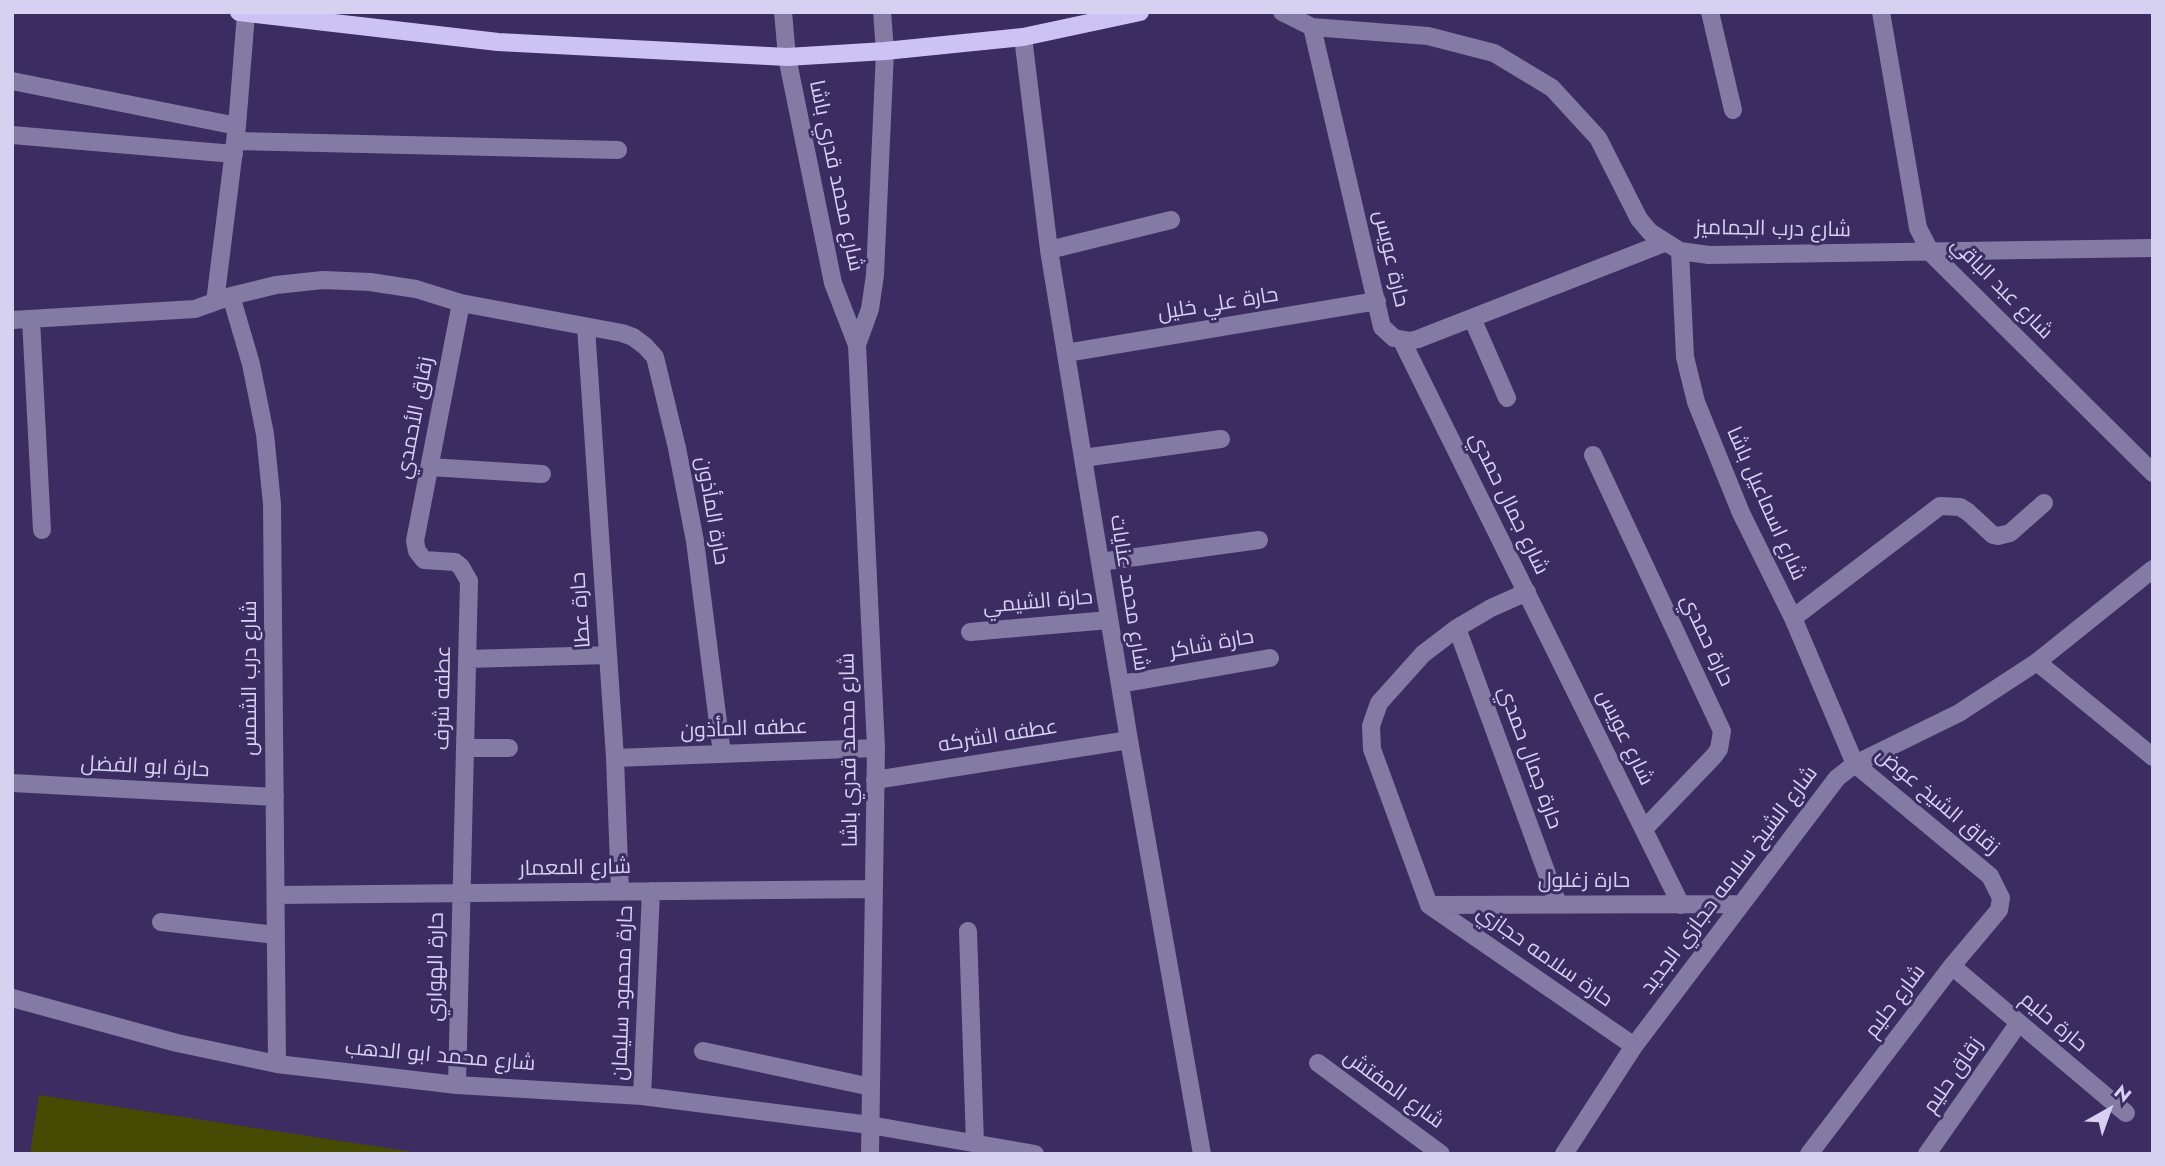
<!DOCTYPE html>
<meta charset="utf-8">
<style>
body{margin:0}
#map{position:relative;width:2165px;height:1166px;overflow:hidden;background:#3b2c62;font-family:Jost,sans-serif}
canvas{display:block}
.frame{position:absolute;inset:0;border:14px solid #d6d0f1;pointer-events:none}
.north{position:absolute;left:2074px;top:1075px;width:70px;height:70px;-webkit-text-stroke:5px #3b2c62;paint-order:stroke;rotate:40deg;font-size:19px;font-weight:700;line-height:28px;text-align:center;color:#d6d0f1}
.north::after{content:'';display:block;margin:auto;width:24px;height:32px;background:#d6d0f1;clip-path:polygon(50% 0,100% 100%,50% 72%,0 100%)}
</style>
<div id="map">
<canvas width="2165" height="1166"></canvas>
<div class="frame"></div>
<div class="north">N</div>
</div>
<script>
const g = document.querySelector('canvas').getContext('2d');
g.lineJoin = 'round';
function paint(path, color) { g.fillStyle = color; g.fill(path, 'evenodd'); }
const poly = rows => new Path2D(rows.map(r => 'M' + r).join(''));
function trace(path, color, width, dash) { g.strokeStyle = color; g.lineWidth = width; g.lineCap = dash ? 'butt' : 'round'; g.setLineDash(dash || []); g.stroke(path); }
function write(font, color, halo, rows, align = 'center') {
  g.font = font + ' Jost,Cairo,sans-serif'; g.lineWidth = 6; g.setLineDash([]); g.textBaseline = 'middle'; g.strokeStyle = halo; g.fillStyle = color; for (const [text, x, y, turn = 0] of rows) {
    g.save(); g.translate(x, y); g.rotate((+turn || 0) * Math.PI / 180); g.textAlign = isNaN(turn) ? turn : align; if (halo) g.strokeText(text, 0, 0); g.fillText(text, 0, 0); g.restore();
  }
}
paint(poly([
 [39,1095,426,1154,30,1154]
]), '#464b03');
trace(poly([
 [783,12,787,57,833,283,857,345,876,748,870,1154],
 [1282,12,1312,27,1428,36,1494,53,1552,88,1598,138,1639,219,1650,232,1680,251,1709,255,2153,248],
 [1710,12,1733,110],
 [1881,12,1918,228,1931,253,2153,473],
 [1312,27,1382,327,1394,338,1410,341,1418,339,1664,243],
 [1023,37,1049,250,1129,740,1202,1154],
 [12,81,237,126],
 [12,135,234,154],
 [236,141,618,150],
 [1049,250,1171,220],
 [1680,251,1685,357,1696,402,1741,513,1793,618,1855,764,1990,876,2001,898,1999,910,1952,966,1809,1154],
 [231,296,251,364,265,434,272,504,277,1064],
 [215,302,237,126,246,14],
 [1472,318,1507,398],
 [31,319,42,530],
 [12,320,195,309,231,296,276,285,323,280,370,282,416,289,461,303,622,333,633,337,645,346,655,357,677,448,695,541,722,754],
 [586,327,615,758,620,892],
 [1402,341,1681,905],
 [857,345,870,309,875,275,885,51,882,12],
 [1066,353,1377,301],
 [1593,455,1722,731,1719,749,1714,756,1644,829],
 [1083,458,1221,439],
 [430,467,542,474],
 [1100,562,1259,540],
 [1793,618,1940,506,1960,507,1968,512,1993,535,1998,536,2010,533,2044,503],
 [1457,628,1558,904],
 [970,632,1109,620],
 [467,659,608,655],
 [2037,662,2153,757],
 [1120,684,1270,658],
 [465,748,509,748],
 [615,758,876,748],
 [875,780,1129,740],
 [12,783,275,797],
 [276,895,874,889],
 [1429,905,1372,749,1371,726,1379,703,1423,654,1457,628,1491,608,1527,592],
 [1429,905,1740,904],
 [1429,905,1634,1046],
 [161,922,276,935],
 [968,931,975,1144],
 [1952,966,2126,1113],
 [12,998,177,1043,277,1064,457,1085,642,1096,870,1125,1035,1154],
 [703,1051,871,1087],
 [1318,1063,1441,1154],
 [457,1085,469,581,461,567,455,562,424,560,417,551,415,541,461,303],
 [642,1096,651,891],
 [1564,1154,1634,1046,1837,778,1855,764,1959,713,2037,662,2153,569],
 [1927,1154,2018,1024]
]), '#837ba3', 18);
trace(poly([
 [239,12,498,42,787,57,885,51,1023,37,1140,12]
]), '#ccc2f4', 18);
write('21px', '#d6d0f1', '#3b2c62', [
 ["شارع محمد قدري باشا",835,176,78],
 ["شارع درب الجماميز",1773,230,1],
 ["حارة عويس",1390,259,77],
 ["شارع عبد الباقي",2001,289,45],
 ["حارة علي خليل",1218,305,-9],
 ["زقاق الأحمدي",416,418,-79],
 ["شارع جمال حمدي",1508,504,64],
 ["شارع اسماعيل باشا",1765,504,66],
 ["حارة المأذون",711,511,80],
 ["شارع محمد عنايات",1128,593,81],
 ["حارة الشيمي",1038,603,-5],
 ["حارة عطا",582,610,-94],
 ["حارة حمدي",1706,641,65],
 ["حارة شاكر",1212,645,-10],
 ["شارع درب الشمس",251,678,-90],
 ["عطفه شرف",444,698,-89],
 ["عطفه المأذون",744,730,-2],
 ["عطفه الشركه",998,737,-9],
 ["شارع عويس",1624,738,64],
 ["شارع محمد قدري باشا",850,750,-91],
 ["حارة جمال حمدي",1529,758,70],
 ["حارة ابو الفضل",145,768,3],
 ["زقاق الشيخ عوض",1937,802,40],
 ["شارع المعمار",575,869,-1],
 ["شارع الشيخ سلامه حجازي الجديد",1730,881,-53],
 ["حارة زغلول",1584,882],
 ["حارة سلامه حجازي",1544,957,35],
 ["حارة الهواري",437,967,-89],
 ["حارة محمود سليمان",624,993,-88],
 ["شارع حليم",1896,1002,-53],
 ["حارة حليم",2053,1023,40],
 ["شارع محمد ابو الدهب",440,1057,5],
 ["زقاق حليم",1954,1076,-55],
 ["شارع المفتش",1393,1090,36]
]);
</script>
